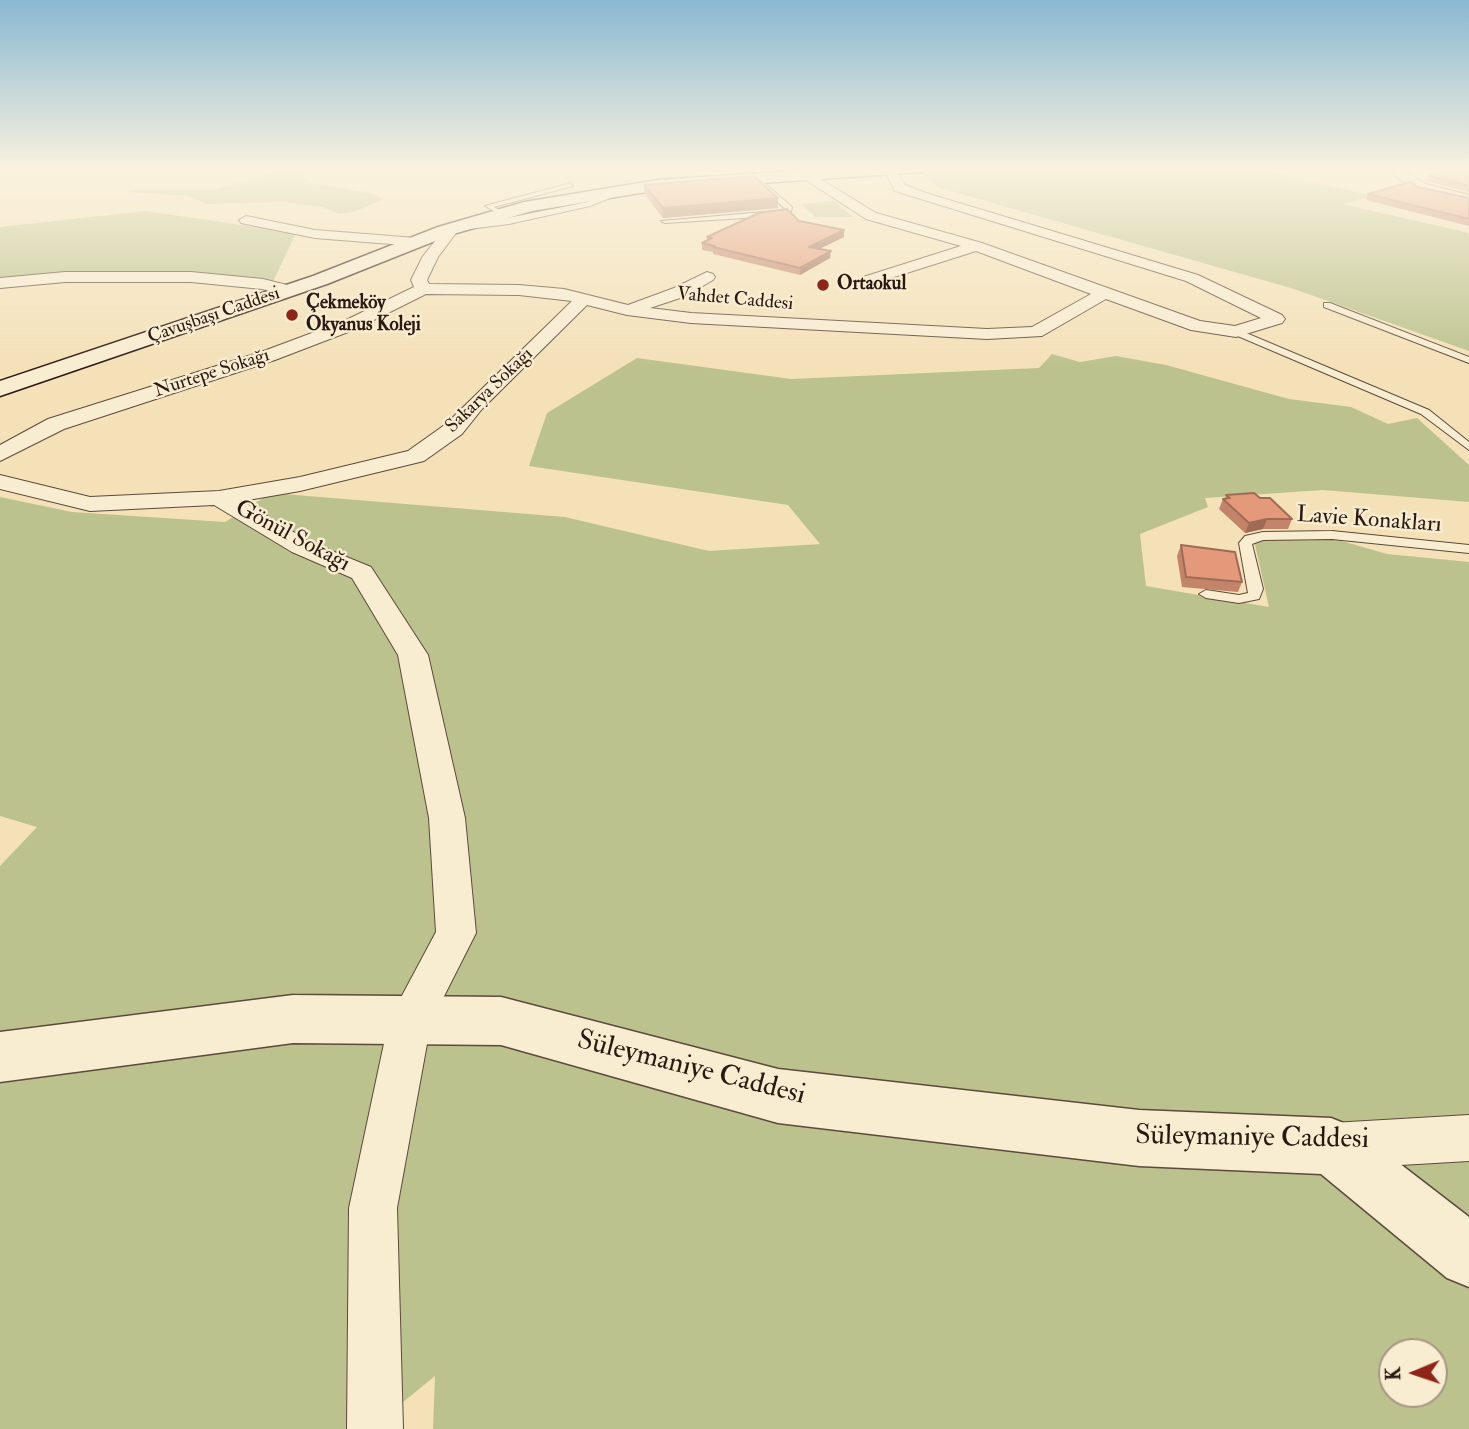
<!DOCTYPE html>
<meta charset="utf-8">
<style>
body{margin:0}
#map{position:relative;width:1469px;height:1429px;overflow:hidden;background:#f4e1b8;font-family:"IM FELL Double Pica",serif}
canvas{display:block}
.north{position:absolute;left:1378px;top:1338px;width:70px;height:70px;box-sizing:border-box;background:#f8ecd1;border:2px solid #a69784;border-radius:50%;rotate:268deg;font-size:19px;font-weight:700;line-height:28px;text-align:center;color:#2a1811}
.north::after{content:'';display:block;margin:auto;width:24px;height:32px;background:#8f2418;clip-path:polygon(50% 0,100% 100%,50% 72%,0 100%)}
</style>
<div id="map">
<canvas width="1469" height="1429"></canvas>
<div class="north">K</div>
</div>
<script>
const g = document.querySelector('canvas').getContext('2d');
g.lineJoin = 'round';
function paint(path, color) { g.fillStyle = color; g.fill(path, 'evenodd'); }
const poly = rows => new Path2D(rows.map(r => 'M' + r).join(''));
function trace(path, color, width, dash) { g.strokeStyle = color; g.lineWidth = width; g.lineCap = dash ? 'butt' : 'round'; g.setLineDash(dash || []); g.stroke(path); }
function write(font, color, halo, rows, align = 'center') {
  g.font = font + ' "IM FELL Double Pica",serif'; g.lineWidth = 5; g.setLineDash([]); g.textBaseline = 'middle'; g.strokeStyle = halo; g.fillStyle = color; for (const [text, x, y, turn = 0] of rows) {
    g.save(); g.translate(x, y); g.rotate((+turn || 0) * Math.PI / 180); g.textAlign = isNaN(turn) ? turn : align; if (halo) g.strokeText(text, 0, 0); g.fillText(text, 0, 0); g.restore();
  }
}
paint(poly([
 [279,167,335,167,305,173,303,176,312,183,374,194,382,200,356,211,340,214,322,207,282,202,207,204,188,196,130,192,128,190,214,190,279,171],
 [1048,167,1250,167,1373,196,1343,204,1469,233,1469,351,1294,289,940,188,918,172],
 [834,201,853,217,815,217,802,204],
 [146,211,296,233,270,288,218,281,113,279,0,284,0,227],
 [1052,354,1080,362,1116,356,1166,365,1289,399,1351,407,1388,424,1417,418,1469,465,1469,502,1323,490,1205,498,1208,507,1140,534,1146,586,1269,607,1254,540,1335,539,1387,554,1469,562,1469,1429,433,1429,435,1376,370,1429,0,1429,0,866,37,827,0,816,0,497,72,512,225,522,271,493,565,517,709,551,820,544,788,505,529,466,547,413,637,358,791,379,1039,368],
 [1392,1352,1434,1352,1434,1394,1392,1394]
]), '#bcc28e');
const service = poly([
 [754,174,792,207,791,212,776,216,665,223,661,221,786,210,752,177,754,174],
 [571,183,573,186,494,207,503,212,503,214,499,214,485,206,571,183],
 [623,189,625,192,590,206,509,224,461,230,457,228,588,202,623,189],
 [1324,303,1330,303,1469,357,1469,363,1324,307,1324,303],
 [1233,330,1239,330,1429,410,1469,442,1469,450,1421,414,1233,334,1233,330],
 [1332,531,1469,545,1469,553,1332,539,1263,540,1252,544,1263,589,1259,599,1239,603,1206,598,1199,594,1206,590,1239,595,1248,593,1239,543,1245,536,1263,532,1332,531]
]);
const minor = poly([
 [883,167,893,167,905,185,926,193,1198,275,1282,315,1285,319,1282,323,1236,337,1191,330,1106,299,1042,336,987,339,691,323,627,315,587,305,482,409,462,434,424,461,300,491,242,501,310,542,371,567,428,655,465,818,476,933,431,1022,397,1208,403,1429,347,1429,349,1208,389,1020,436,932,429,818,398,655,352,578,292,552,214,505,90,511,0,489,0,475,90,497,219,491,300,477,408,451,446,424,572,301,519,295,426,294,356,329,275,360,64,429,0,461,0,445,48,419,261,352,344,321,414,287,411,280,423,256,447,226,452,225,459,229,438,257,427,280,429,284,519,285,564,289,628,305,674,288,707,272,713,274,715,277,713,280,686,296,650,308,691,313,987,329,1032,327,1091,294,976,251,872,284,860,284,858,281,860,278,961,246,866,219,800,176,800,170,804,169,876,213,982,243,1200,321,1235,326,1261,318,1186,281,895,191,883,167],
 [1382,167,1397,167,1426,184,1469,195,1469,203,1416,190,1382,167],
 [246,216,315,230,416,238,423,242,416,246,315,238,241,223,239,220,246,216],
 [65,272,191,272,263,279,295,287,297,291,289,296,262,289,191,282,65,282,0,288,0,278,65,272],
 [1469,1115,1469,1161,1332,1169,1316,1162,1309,1146,1316,1130,1332,1123,1469,1115]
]);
const tertiary = poly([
 [293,995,501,997,778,1069,1139,1110,1331,1118,1351,1126,1469,1217,1469,1287,1447,1278,1321,1174,1139,1166,778,1123,501,1045,293,1043,0,1082,0,1032,293,995]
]);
const secondary = poly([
 [853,167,930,167,923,172,658,190,532,211,450,235,327,284,0,396,0,381,313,276,438,227,524,202,658,180,853,167]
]);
trace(service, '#5c4a3b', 2);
trace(minor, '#5c4a3b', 2);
trace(tertiary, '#5c4a3b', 3);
trace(secondary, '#2a1811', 3);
paint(service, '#f8ecd1');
paint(minor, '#f8ecd1');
paint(tertiary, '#f8ecd1');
paint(secondary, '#f8ecd1');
paint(poly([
 [1312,167,1380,167,1316,169],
 [1469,167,1469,192,1427,181,1429,176],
 [644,185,778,198,778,208,663,218,645,195],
 [1418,187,1469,198,1469,226,1366,200,1368,194],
 [799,221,844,230,844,237,819,249,830,258,800,275,713,254,713,252,702,250,702,243,707,240,707,237],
 [1226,495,1260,498,1292,519,1288,529,1263,529,1245,533,1219,509,1223,499,1225,499],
 [1181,545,1242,582,1238,592,1182,587,1177,556]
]), '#c4846a');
paint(poly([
 [778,198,778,208,663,218,663,208],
 [844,230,844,237,809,254,809,247],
 [831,251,830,258,800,275,800,268],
 [1267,519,1263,529,1245,533,1249,523]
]), '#a06b56');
const building = poly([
 [1456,167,1469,167,1469,186,1429,176,1456,167],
 [754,176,778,198,663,208,644,185,754,176],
 [1410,182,1418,187,1469,198,1469,219,1368,194,1410,182],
 [787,209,799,221,844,230,809,247,831,251,800,268,713,247,715,246,702,243,712,238,707,237,759,213,787,209],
 [1254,493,1260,498,1270,498,1292,519,1267,519,1249,523,1223,499,1230,498,1226,495,1254,493],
 [1181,545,1235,552,1242,582,1186,577,1181,545]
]);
paint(building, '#e4997b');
trace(building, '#a06b56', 2);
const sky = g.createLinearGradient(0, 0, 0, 367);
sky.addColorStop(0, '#89b8d2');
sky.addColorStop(0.46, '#faf2df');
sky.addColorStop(1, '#faf2df00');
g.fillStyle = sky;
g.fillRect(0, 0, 1469, 367);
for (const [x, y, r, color] of [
 [823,285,7,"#8f2418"],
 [292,315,7,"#8f2418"]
]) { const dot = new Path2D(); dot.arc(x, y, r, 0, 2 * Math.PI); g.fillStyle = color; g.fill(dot); trace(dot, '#f8ecd1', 2.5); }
write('bold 19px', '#2a1811', '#f8ecd1', [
 ["Ortaokul",837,285],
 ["Çekmeköy",306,304],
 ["Okyanus Koleji",306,326]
], 'left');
write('19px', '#2a1811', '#f8ecd1', [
 ["Vahdet Caddesi",735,300,5],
 ["Çavuşbaşı Caddesi",214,316,-19],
 ["Nurtepe Sokağı",212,374,-18],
 ["Sakarya Sokağı",490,391,-44]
]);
write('23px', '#2a1811', '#f8ecd1', [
 ["Lavie Konakları",1369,521,4],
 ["Gönül Sokağı",292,537,28]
]);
write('28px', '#2a1811', '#f8ecd1', [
 ["Süleymaniye Caddesi",691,1069,14],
 ["Süleymaniye Caddesi",1252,1139,1]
]);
</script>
